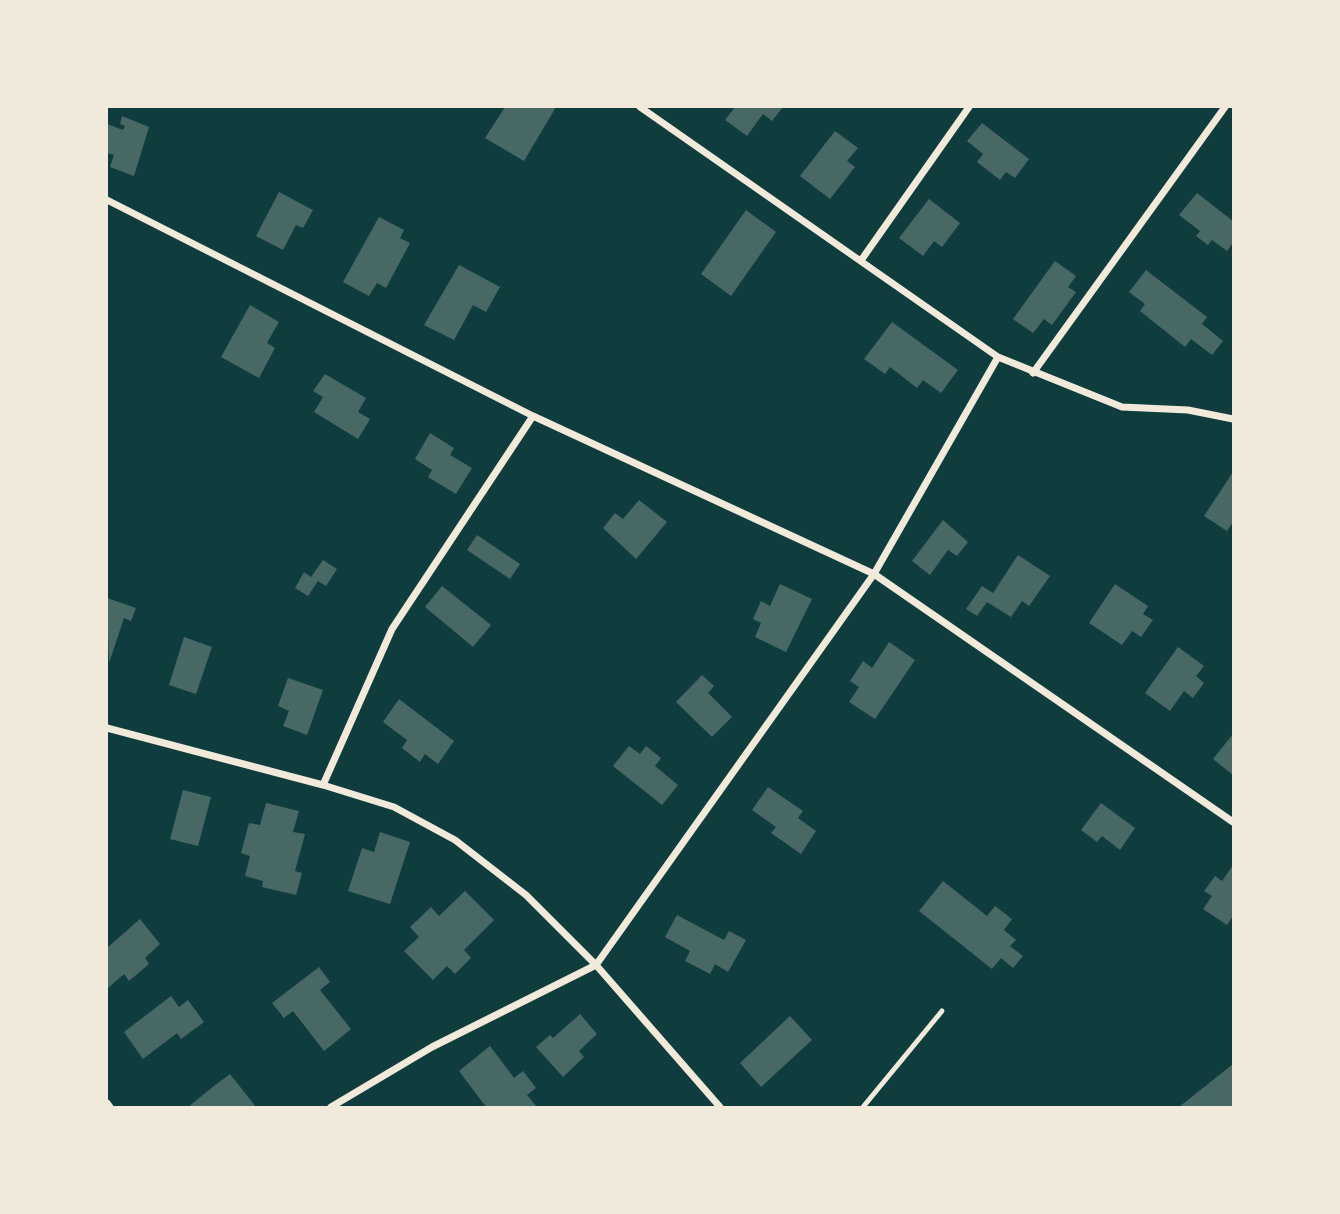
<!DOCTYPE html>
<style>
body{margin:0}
#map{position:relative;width:1340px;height:1214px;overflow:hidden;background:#0f3d3e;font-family:Inter,sans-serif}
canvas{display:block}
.frame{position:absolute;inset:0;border:108px solid #f1e9da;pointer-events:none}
</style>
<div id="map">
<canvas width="1340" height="1214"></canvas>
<div class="frame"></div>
</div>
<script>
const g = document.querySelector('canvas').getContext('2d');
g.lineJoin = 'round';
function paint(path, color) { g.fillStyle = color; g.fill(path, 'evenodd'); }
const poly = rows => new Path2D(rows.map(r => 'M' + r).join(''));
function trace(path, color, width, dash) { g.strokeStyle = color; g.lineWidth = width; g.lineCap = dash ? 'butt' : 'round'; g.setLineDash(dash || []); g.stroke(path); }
paint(poly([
 [505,107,556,107,524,161,485,138],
 [735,107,783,107,772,121,763,114,747,136,725,120],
 [122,116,149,127,134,176,110,167,114,155,107,153,107,124,123,130,125,126,120,124],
 [982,123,1029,159,1015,178,1006,172,1000,180,977,162,983,154,967,141],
 [835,131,858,148,847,161,855,167,830,199,800,176],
 [279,192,313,210,303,228,296,225,283,250,256,236],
 [1197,193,1233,221,1233,243,1227,251,1212,240,1208,245,1196,236,1200,231,1179,215],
 [929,199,960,223,942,247,934,241,923,256,899,238],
 [746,210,776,232,731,296,701,274],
 [379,217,404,230,400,238,410,243,386,288,377,283,369,296,343,282],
 [1055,261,1076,276,1068,287,1076,292,1052,325,1044,319,1033,333,1013,319],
 [459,265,500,287,486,312,473,305,454,340,424,325],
 [1146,270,1207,317,1202,324,1223,341,1212,355,1191,339,1185,347,1140,311,1145,304,1129,292],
 [250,305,279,322,267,343,275,348,259,378,221,357],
 [892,322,958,370,941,393,923,380,917,388,890,367,885,374,864,359],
 [325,374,366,398,358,412,370,419,358,439,314,412,323,397,313,391],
 [430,433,454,448,450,455,472,468,456,494,428,477,432,470,415,459],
 [1233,472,1233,522,1227,531,1204,516],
 [639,500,667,522,636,559,603,528,615,513,623,519],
 [943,520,968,542,957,556,948,550,930,575,912,561],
 [477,535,520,564,510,579,467,550],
 [1018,555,1050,576,1029,606,1022,601,1011,617,987,602,977,616,966,609,982,586,993,593],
 [323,560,337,569,326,586,318,581,308,596,295,588,304,572,311,577],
 [780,584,812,599,786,652,755,637,761,623,753,619,761,601,770,606],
 [1115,584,1148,606,1143,614,1153,620,1141,637,1132,631,1122,645,1089,623],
 [442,586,491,625,473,647,425,607],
 [107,598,136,608,131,621,124,618,109,663],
 [184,637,212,647,196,694,169,685],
 [889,642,915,660,875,719,849,702,859,687,850,681,863,661,872,668],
 [1178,647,1204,666,1196,676,1204,683,1193,698,1184,691,1170,711,1145,693],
 [702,675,714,686,708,693,732,717,712,737,676,702],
 [288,678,323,690,307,735,283,726,289,711,278,706],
 [399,699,454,741,438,764,425,754,420,762,402,748,407,740,383,722],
 [1233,734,1233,775,1213,759],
 [629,746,640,754,646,746,661,758,655,766,678,785,662,805,613,766],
 [768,787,803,811,798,818,816,831,801,854,771,833,776,827,752,810],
 [183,790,211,797,198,846,170,839],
 [266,803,299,811,293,832,305,834,295,871,302,873,296,895,262,887,263,881,245,876,250,856,241,853,249,823,260,825],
 [1101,803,1135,828,1120,850,1102,836,1097,842,1081,830],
 [380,832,410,842,390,904,348,891,362,848,374,852],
 [1233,865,1233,916,1227,925,1203,909,1212,896,1204,891,1215,876,1222,881],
 [943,881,987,916,995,906,1012,919,1004,930,1016,940,1010,946,1023,956,1013,968,1001,958,992,969,919,911],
 [465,891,494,920,464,950,471,958,455,974,447,966,433,980,404,951,419,937,410,927,431,907,439,916],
 [677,915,724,940,729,931,746,940,728,972,715,964,710,974,685,961,690,951,665,937],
 [140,919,160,944,145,958,149,964,129,981,124,974,107,989,107,948],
 [319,967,330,982,320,990,351,1029,324,1051,293,1011,284,1018,272,1003],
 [171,996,179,1007,188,1000,204,1022,181,1039,177,1033,143,1059,124,1032],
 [580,1014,597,1034,579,1051,584,1057,563,1077,536,1047,550,1035,553,1038],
 [790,1016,812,1040,761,1087,740,1063],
 [490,1046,514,1078,523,1071,536,1088,527,1095,537,1107,487,1107,483,1103,459,1071],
 [1233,1064,1233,1107,1179,1107],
 [230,1074,256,1107,188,1107,214,1086]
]), '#486865');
trace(poly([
 [863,1107,942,1011]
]), '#f1e9da', 5);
trace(poly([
 [640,107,998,357,1122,407,1188,410,1233,419],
 [107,200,533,416,874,574,1233,822],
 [862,259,969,107],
 [1033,373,1225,107],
 [107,728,323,785,394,807,455,840,526,895,596,965,720,1107],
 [323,785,392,629,533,416],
 [107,1103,110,1107],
 [331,1107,432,1047,596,965,874,574,998,357]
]), '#f1e9da', 7);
</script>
